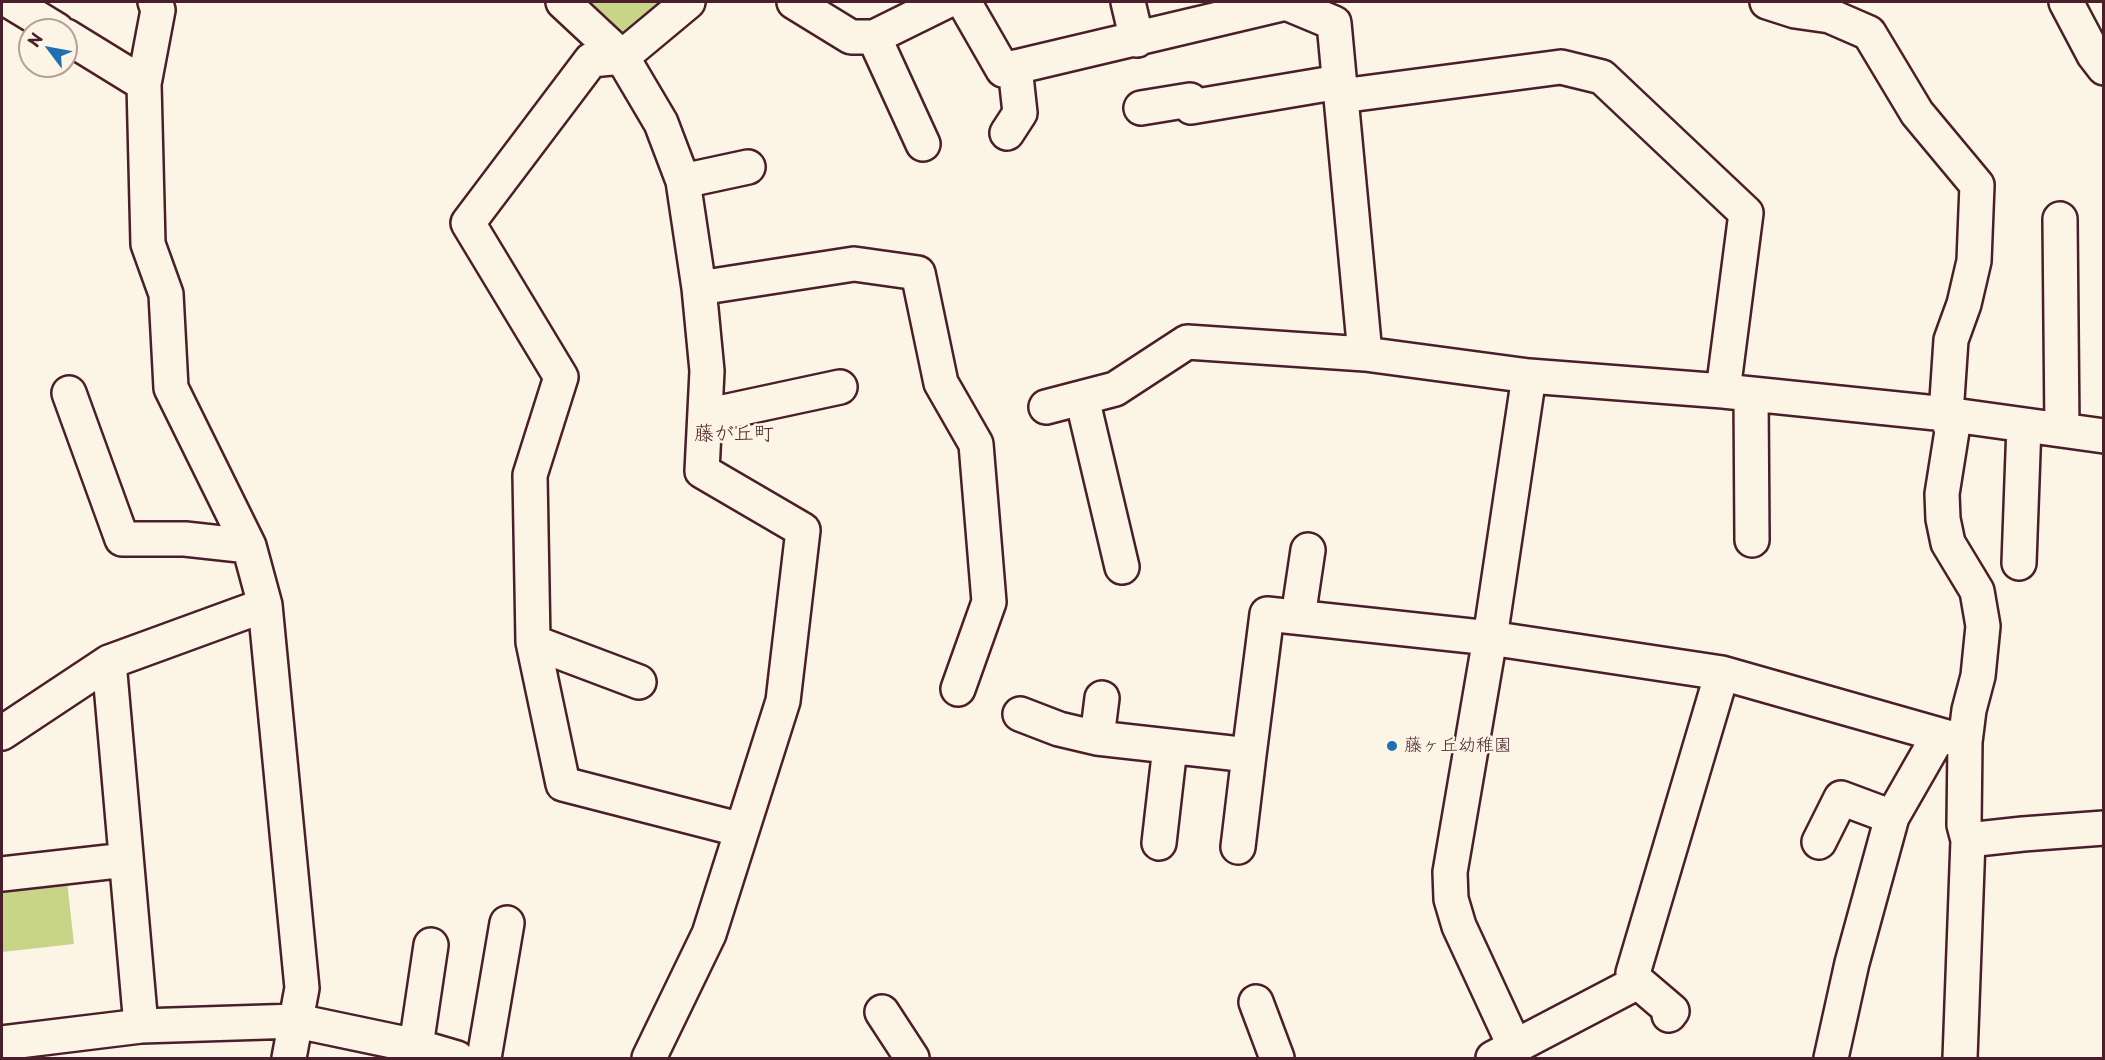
<!DOCTYPE html>
<meta charset="utf-8">
<style>
body{margin:0}
#map{position:relative;width:2105px;height:1060px;overflow:hidden;background:#fcf5e5;font-family:"Playpen Sans",sans-serif}
canvas{display:block}
.frame{position:absolute;inset:0;border:3px solid #4a1f2b;pointer-events:none}
.north{position:absolute;left:18px;top:18px;width:60px;height:60px;box-sizing:border-box;background:#fcf5e5;border:2px solid #b59f9b;border-radius:50%;rotate:302deg;font-size:16px;font-weight:700;line-height:24px;text-align:center;color:#4a1f2b}
.north::after{content:'';display:block;margin:auto;width:21px;height:27px;background:#1f6fb2;clip-path:polygon(50% 0,100% 100%,50% 72%,0 100%)}
</style>
<div id="map">
<canvas width="2105" height="1060"></canvas>
<div class="frame"></div>
<div class="north">N</div>
</div>
<script>
const g = document.querySelector('canvas').getContext('2d');
g.lineJoin = 'round';
function paint(path, color) { g.fillStyle = color; g.fill(path, 'evenodd'); }
const poly = rows => new Path2D(rows.map(r => 'M' + r).join(''));
function trace(path, color, width, dash) { g.strokeStyle = color; g.lineWidth = width; g.lineCap = dash ? 'butt' : 'round'; g.setLineDash(dash || []); g.stroke(path); }
function write(font, color, halo, rows, align = 'center') {
  g.font = font + ' "Playpen Sans","Klee One",sans-serif'; g.lineWidth = 5; g.setLineDash([]); g.textBaseline = 'middle'; g.strokeStyle = halo; g.fillStyle = color; for (const [text, x, y, turn = 0] of rows) {
    g.save(); g.translate(x, y); g.rotate((+turn || 0) * Math.PI / 180); g.textAlign = isNaN(turn) ? turn : align; if (halo) g.strokeText(text, 0, 0); g.fillText(text, 0, 0); g.restore();
  }
}
paint(poly([
 [583,2,670,2,631,38,617,38],
 [67,881,74,944,2,952,2,888]
]), '#c8d488');
const minor = poly([
 [11,2,57,30],
 [155,2,158,10,144,84,148,244,166,294,171,388,249,546,265,605,302,988,289,1058],
 [563,2,622,57,661,123,683,181,699,288,707,371,702,471,803,530,783,701,709,934,649,1058],
 [688,2,622,57,591,60,468,223,561,377,530,475,533,642,563,784,742,830],
 [794,2,851,37,874,37,945,2],
 [964,2,1003,70,1286,3,1334,23,1365,354,1529,376,1723,391,1946,414,2104,436],
 [1128,2,1137,40],
 [1767,2,1795,11,1830,16,1869,33,1917,113,1977,185,1974,261,1964,304,1951,340,1946,414,1952,431,1942,494,1943,519,1948,543,1977,591,1983,626,1978,676,1969,710,1965,742],
 [2066,2,2094,55,2104,68],
 [66,36,144,84],
 [874,37,923,144],
 [1341,96,1561,67,1602,77,1746,213,1723,391],
 [1141,108,1190,100,1191,107,1339,82],
 [1007,133,1020,113,1015,67],
 [683,181,748,167],
 [2060,219,2062,430],
 [699,288,854,264,918,273,941,383,976,444,989,602,958,689],
 [69,393,122,539,185,539,249,546],
 [1751,394,1752,540],
 [1082,398,1122,567],
 [1046,407,1115,389,1187,342,1365,354],
 [705,416,840,387],
 [2019,563,2024,425],
 [1298,617,1308,550],
 [533,642,639,682],
 [109,662,141,1026],
 [1020,714,1059,729,1097,738,1249,755,1267,614,1490,638,1722,673,1965,742,1964,825,1968,840,1960,1058],
 [2,733,109,662,265,605],
 [1097,738,1102,698],
 [1968,840,2023,834,2104,828],
 [1819,842,1841,798,1892,817],
 [1159,843,1170,747],
 [1238,847,1249,755],
 [2,874,126,860],
 [1256,1002,1277,1058],
 [882,1012,912,1058],
 [1669,1015,1672,1011,1638,982,1633,973,1722,673],
 [2,1043,141,1026,297,1021,416,1046,457,1058],
 [416,1046,431,945],
 [1515,1047,1459,926,1451,899,1450,872,1490,638,1529,376],
 [484,1058,507,923],
 [1493,1058,1638,982],
 [1831,1058,1852,963,1892,817,1939,735]
]);
trace(minor, '#4a1f2b', 38);
trace(minor, '#fcf5e5', 33);
for (const [x, y, r, color] of [
 [1392,746,6,"#1f6fb2"]
]) { const dot = new Path2D(); dot.arc(x, y, r, 0, 2 * Math.PI); g.fillStyle = color; g.fill(dot); trace(dot, '#fcf5e5', 2); }
write('18px', '#4a1f2b', '#fcf5e5', [
 ["藤ヶ丘幼稚園",1404,746]
], 'left');
write('20px', '#4a1f2b', '#fcf5e5', [
 ["藤が丘町",734,434]
]);
</script>
